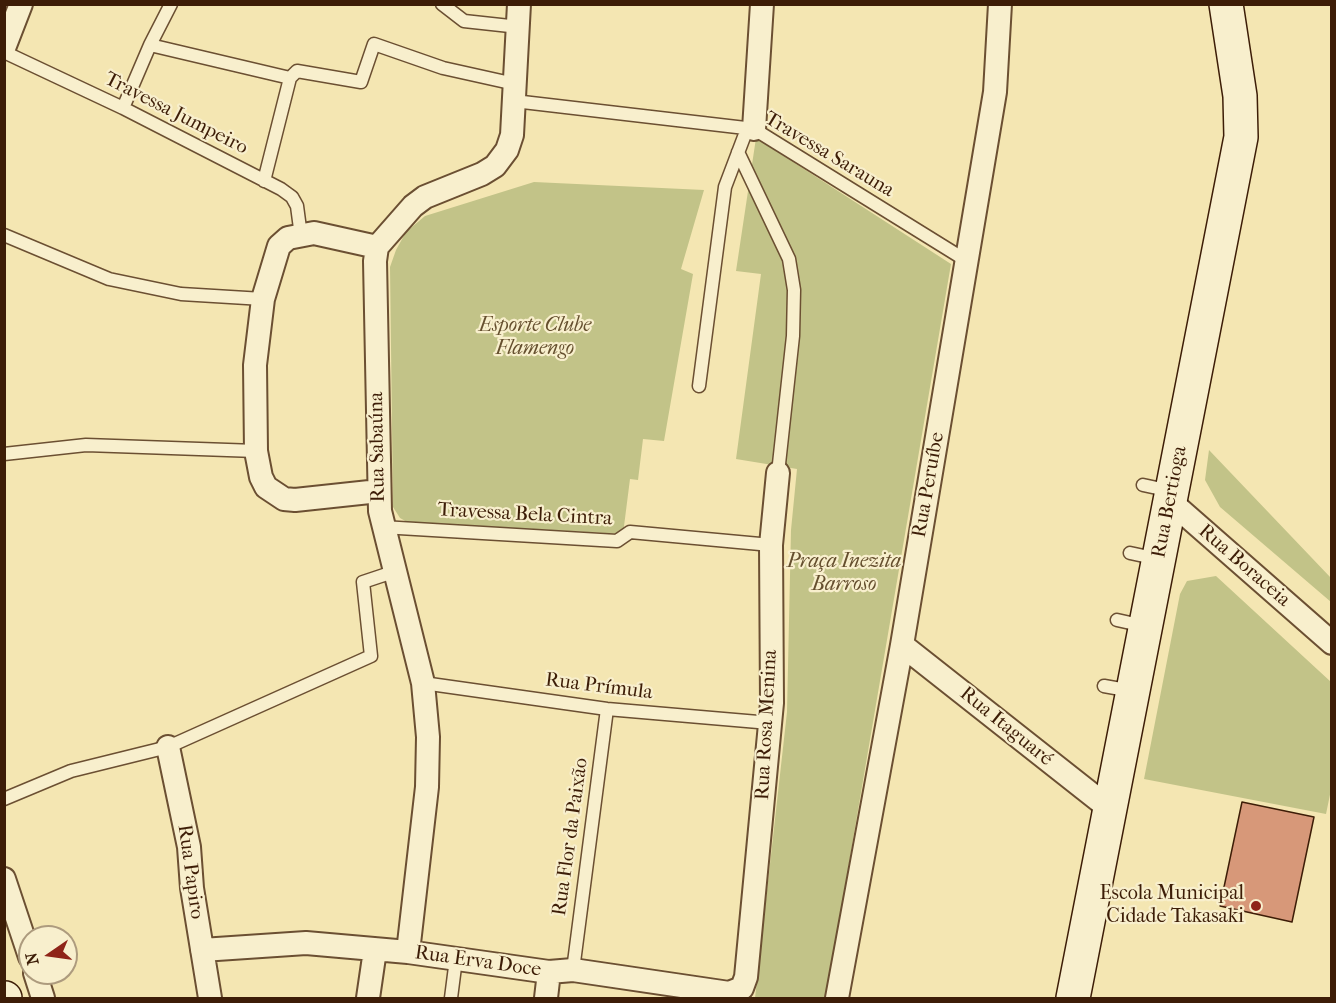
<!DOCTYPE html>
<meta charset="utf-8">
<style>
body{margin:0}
#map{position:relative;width:1336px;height:1003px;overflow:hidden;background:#f4e6b2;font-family:"IM FELL French Canon",serif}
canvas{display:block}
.frame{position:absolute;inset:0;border:6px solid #3d1d07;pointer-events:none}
.north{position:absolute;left:18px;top:925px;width:60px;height:60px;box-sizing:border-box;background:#f8efcd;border:2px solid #ad9b7e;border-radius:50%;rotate:257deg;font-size:16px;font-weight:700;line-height:24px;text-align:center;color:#3d1d07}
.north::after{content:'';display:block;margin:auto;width:21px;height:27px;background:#8f2418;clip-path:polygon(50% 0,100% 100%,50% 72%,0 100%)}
</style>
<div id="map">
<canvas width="1336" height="1003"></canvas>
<div class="frame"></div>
<div class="north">N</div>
</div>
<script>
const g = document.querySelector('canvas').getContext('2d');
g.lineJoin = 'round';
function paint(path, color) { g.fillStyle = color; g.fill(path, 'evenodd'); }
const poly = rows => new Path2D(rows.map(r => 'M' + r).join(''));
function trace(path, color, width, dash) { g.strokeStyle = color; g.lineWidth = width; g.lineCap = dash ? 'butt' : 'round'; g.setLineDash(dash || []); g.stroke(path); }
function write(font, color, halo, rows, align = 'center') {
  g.font = font + ' "IM FELL French Canon",serif'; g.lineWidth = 4.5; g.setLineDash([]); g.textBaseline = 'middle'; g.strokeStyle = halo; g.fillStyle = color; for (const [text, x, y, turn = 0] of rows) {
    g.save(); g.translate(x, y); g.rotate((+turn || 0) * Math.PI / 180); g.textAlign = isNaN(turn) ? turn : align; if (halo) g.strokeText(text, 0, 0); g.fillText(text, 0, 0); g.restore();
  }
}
paint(poly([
 [756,138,951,264,826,998,755,998,787,712,791,530,797,469,736,459,761,274,736,271],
 [534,182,704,190,681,269,693,274,664,441,643,439,638,480,630,479,623,534,407,522,400,518,393,507,390,267,396,250,406,232,425,216],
 [1209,450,1331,578,1331,602,1220,507,1205,480],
 [1216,576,1331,682,1332,785,1326,814,1144,779,1180,594,1187,581]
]), '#c2c388');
const building = poly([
 [1242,802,1314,817,1292,922,1220,906,1242,802]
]);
paint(building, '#d79879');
trace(building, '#3d1d07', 1.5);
const lane = poly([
 [442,4,464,21,519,27],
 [150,45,290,78,297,71,361,82,374,44,443,68,515,84],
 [4,52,123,108,281,189,292,197,297,206,301,236],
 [514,101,754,129,967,261],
 [123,108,150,45,171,4],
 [738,152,789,259,794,290,793,336,778,473],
 [264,181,290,78],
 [4,235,109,279,181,294,263,299],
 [699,386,725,187,747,129],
 [4,454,86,445,256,451],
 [1143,485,1171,491],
 [382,527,617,541,630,532,771,545],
 [1130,553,1158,559],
 [1117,620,1144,626],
 [423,683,607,709,770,723],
 [1104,686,1132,691],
 [4,799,71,771,168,747,371,656,363,582,393,572],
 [573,970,607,709],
 [451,998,456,959]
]);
const street = poly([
 [4,48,21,4],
 [754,129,762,4],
 [377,247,314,233,288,238,279,246,263,299,255,365,256,451,261,477,266,487,284,499,295,500,379,491],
 [1170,501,1332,643],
 [902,645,1110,809],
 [168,747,189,847,192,888,210,998],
 [4,879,30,957],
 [202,950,306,943,408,952,549,972,573,970,729,993,742,988,746,977,772,703,771,545,778,473],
 [408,952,427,787,428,737,423,683,380,511,375,261,377,247,413,206,425,197,482,174,495,166,507,150,512,135,519,4],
 [35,973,43,998],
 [368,998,375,950],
 [546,998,549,972],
 [837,998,902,645,995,92,1000,4]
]);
const secondary = poly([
 [4,998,5,998],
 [1073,998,1241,137,1240,96,1226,4]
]);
trace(lane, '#6b4f32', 15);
trace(street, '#6b4f32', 26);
trace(secondary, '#3d1d07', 36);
trace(lane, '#f8efcd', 12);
trace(street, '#f8efcd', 22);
trace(secondary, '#f8efcd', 33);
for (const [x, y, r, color] of [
 [1256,906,6,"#8f2418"]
]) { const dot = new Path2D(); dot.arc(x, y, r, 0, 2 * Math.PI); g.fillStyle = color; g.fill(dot); trace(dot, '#f8efcd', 2); }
write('20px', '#3d1d07', '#f8efcd', [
 ["Travessa Jumpeiro",176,114,27],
 ["Travessa Sarauna",829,155,31],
 ["Rua Sabaúna",378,447,-91],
 ["Rua Peruíbe",929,485,-80],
 ["Rua Bertioga",1170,502,-79],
 ["Travessa Bela Cintra",525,515,3],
 ["Rua Boraceia",1244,566,41],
 ["Rua Prímula",599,687,7],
 ["Rua Rosa Menina",767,725,-87],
 ["Rua Itaguaré",1006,727,39],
 ["Rua Flor da Paixão",571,837,-82],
 ["Rua Papiro",190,872,82],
 ["Rua Erva Doce",478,962,8]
]);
write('italic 20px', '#654f2e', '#f8efcd', [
 ["Esporte Clube",535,326],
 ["Flamengo",535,349],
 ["Praça Inezita",844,562],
 ["Barroso",844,585]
]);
write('20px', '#3d1d07', '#f8efcd', [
 ["Escola Municipal",1244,894],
 ["Cidade Takasaki",1244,917]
], 'right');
</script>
